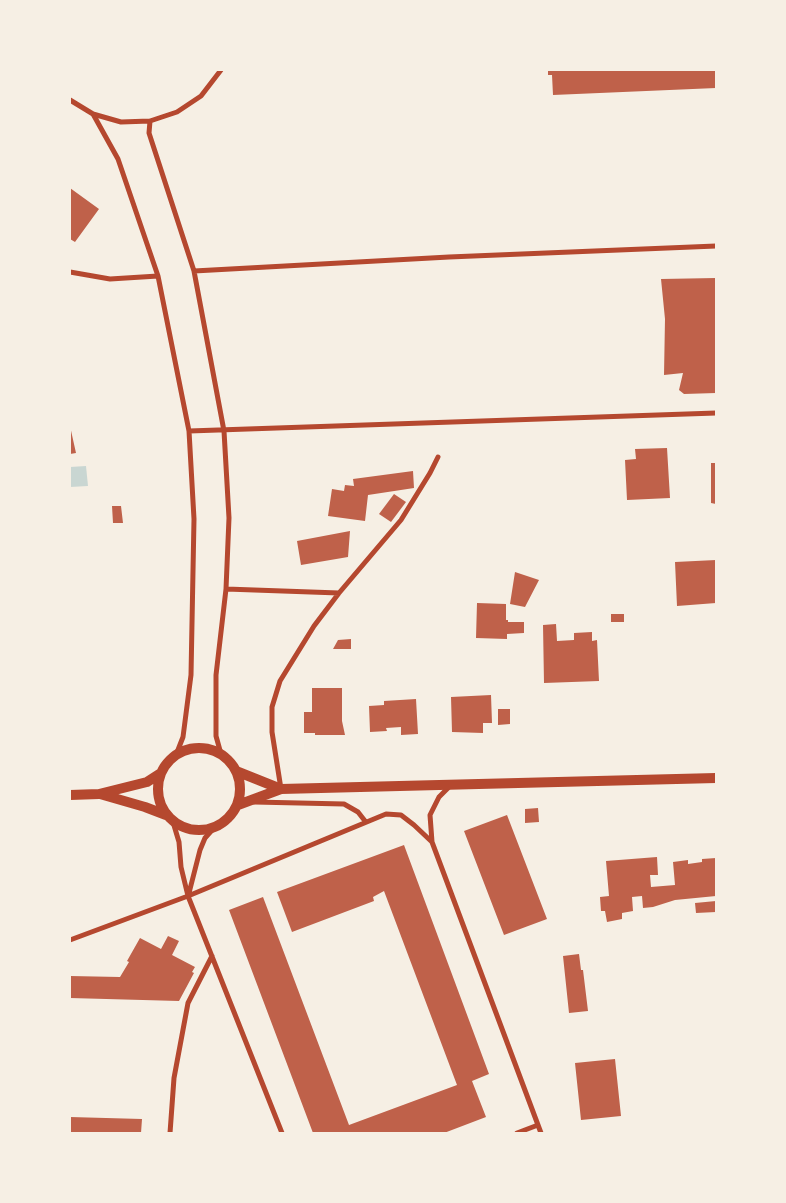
<!DOCTYPE html>
<style>
body{margin:0}
#map{position:relative;width:786px;height:1203px;overflow:hidden;background:#f6efe4;font-family:"Public Sans",sans-serif}
canvas{display:block}
.frame{position:absolute;inset:0;border:71px solid #f6efe4;pointer-events:none}
</style>
<div id="map">
<canvas width="786" height="1203"></canvas>
<div class="frame"></div>
</div>
<script>
const g = document.querySelector('canvas').getContext('2d');
g.lineJoin = 'round';
function paint(path, color) { g.fillStyle = color; g.fill(path, 'evenodd'); }
const poly = rows => new Path2D(rows.map(r => 'M' + r).join(''));
function trace(path, color, width, dash) { g.strokeStyle = color; g.lineWidth = width; g.lineCap = dash ? 'butt' : 'round'; g.setLineDash(dash || []); g.stroke(path); }
paint(poly([
 [86,466,88,486,70,487,70,467]
]), '#c9d6d2');
paint(poly([
 [548,70,716,70,716,88,553,95,552,75,548,75],
 [70,188,99,209,75,242,70,239],
 [716,278,716,393,684,394,679,390,683,373,664,375,665,319,661,279],
 [70,426,76,453,70,454],
 [667,448,670,498,627,500,625,460,636,459,635,449],
 [711,463,716,463,716,504,711,503],
 [413,471,414,488,368,495,365,521,328,516,332,489,344,491,345,485,354,486,353,479],
 [394,494,406,502,391,522,379,514],
 [112,506,121,506,123,523,113,523],
 [350,531,348,557,301,565,297,541],
 [716,560,716,603,677,606,675,562],
 [515,572,539,580,525,607,510,604],
 [477,603,506,604,506,620,508,620,508,622,524,622,524,633,507,634,507,639,476,638],
 [611,614,624,614,624,622,611,622],
 [556,624,557,641,574,640,574,633,592,632,592,641,597,640,599,681,544,683,543,625],
 [351,639,351,649,333,649,338,640],
 [312,688,342,688,342,721,345,735,315,735,315,733,304,733,304,712,312,712],
 [491,695,492,723,483,723,483,733,452,732,451,697],
 [416,699,418,734,401,735,401,727,386,728,387,731,370,732,369,706,384,705,384,701],
 [498,709,510,709,510,724,498,725],
 [538,808,539,822,525,823,525,809],
 [507,815,547,919,504,935,464,831],
 [404,845,489,1074,472,1081,486,1117,444,1133,313,1133,229,910,263,897,349,1125,457,1085,384,891,373,897,374,901,292,932,277,892],
 [657,857,658,875,650,875,651,887,675,885,673,862,688,860,688,864,702,862,702,859,716,858,716,896,675,900,653,907,643,908,642,896,632,897,633,911,622,913,622,919,607,922,605,911,601,911,600,897,609,896,606,861],
 [716,901,716,912,696,913,695,903],
 [168,936,179,941,172,955,195,967,192,972,194,973,179,1001,70,998,70,976,120,977,129,962,127,961,140,938,161,949],
 [579,954,581,970,583,970,588,1011,569,1013,563,956],
 [615,1059,621,1116,581,1120,575,1063],
 [70,1117,142,1119,141,1133,70,1133]
]), '#bf614a');
trace(poly([
 [70,100,93,114,121,122,150,121,177,112,201,96,221,70],
 [93,114,118,159,158,276,189,431,194,519,191,675,183,737,176,755],
 [150,121,149,133,194,271,224,431,229,518,226,589,216,675,216,736,221,754],
 [194,271,449,257,716,246],
 [70,272,110,279,158,276],
 [189,431,716,413],
 [226,589,339,593],
 [450,786,439,797,430,815,432,842,541,1133],
 [281,789,272,732,272,707,280,681,314,626,339,593,401,520,430,473,438,457],
 [254,802,344,804,358,812,365,821],
 [173,822,179,842,181,867,188,896,282,1133],
 [189,893,200,850,205,838,213,829],
 [70,940,188,896,386,814,401,815,414,825,432,842],
 [170,1133,174,1078,188,1003,212,956],
 [517,1133,538,1125]
]), '#b5482f', 5);
trace(poly([
 '158 789a41 41 0 1 1 82 0a41 41 0 1 1-82 0Z',
 [236,771,281,789],
 [100,794,145,807,166,815],
 [70,795,99,794,147,782,161,773],
 [238,805,281,789,716,778]
]), '#b5482f', 10);
</script>
